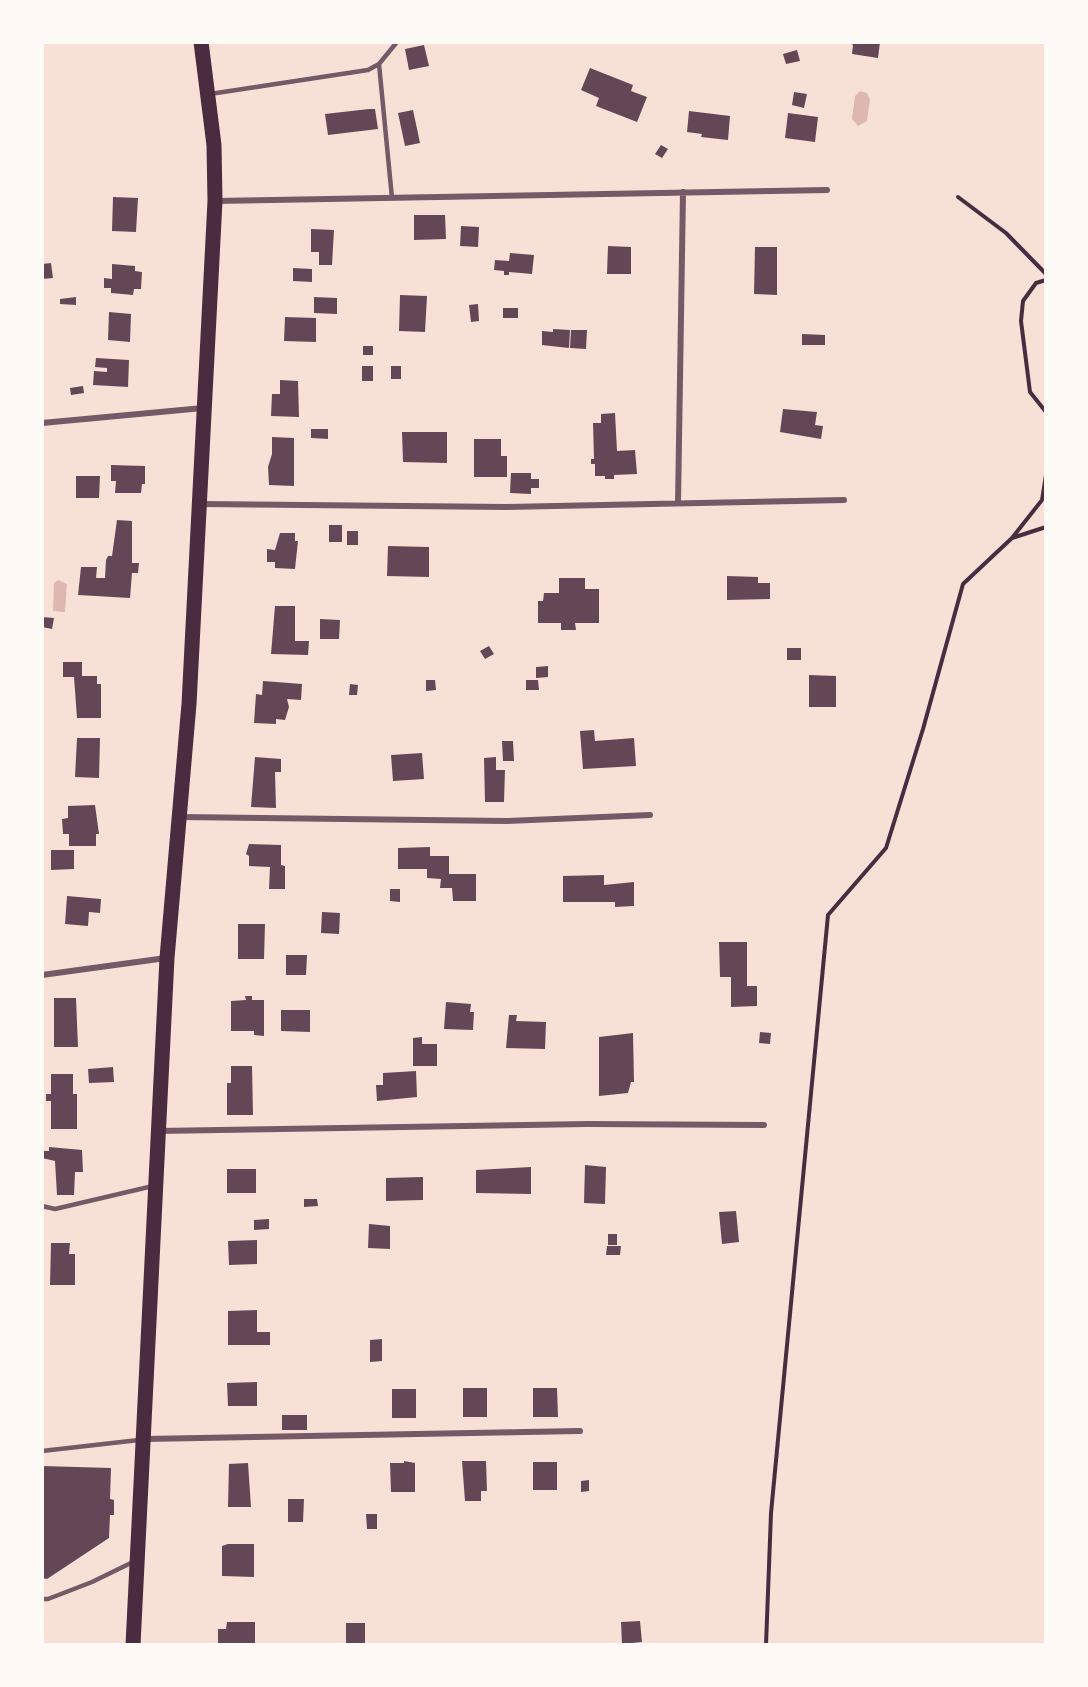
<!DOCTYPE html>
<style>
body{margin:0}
#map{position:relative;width:1088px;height:1687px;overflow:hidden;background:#f7e1d7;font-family:Montserrat,sans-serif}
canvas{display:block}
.frame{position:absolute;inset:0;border:44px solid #fffaf5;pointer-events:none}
</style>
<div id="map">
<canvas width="1088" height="1687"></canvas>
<div class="frame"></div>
</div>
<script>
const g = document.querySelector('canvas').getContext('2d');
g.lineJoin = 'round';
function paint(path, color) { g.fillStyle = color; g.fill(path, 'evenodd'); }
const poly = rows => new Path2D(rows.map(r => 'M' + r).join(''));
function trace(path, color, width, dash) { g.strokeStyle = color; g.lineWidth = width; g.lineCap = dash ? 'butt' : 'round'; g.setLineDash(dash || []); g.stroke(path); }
paint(poly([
 [860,91,867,93,870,99,867,121,858,126,852,119,855,96],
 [58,580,67,584,65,612,53,611,54,583]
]), '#dcb8b0');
paint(poly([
 [848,42,880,42,878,58,852,54,853,45],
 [424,45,429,66,409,70,405,49],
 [797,50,800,61,786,64,783,54],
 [590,68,633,85,631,91,647,97,637,122,596,106,599,98,581,90],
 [794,92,807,94,804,108,792,105],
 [369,109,375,109,378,129,328,135,325,114],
 [413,110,420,143,405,146,398,113],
 [689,111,730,116,728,140,701,137,702,134,687,132],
 [788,113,818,117,815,142,785,138],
 [661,145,668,149,662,158,655,154],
 [113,197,138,198,136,232,112,231],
 [414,215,445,215,446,239,414,240],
 [461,226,479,227,478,247,460,246],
 [311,229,334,230,332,265,319,265,319,252,311,252],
 [608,246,631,247,631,274,607,274],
 [755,247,777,247,777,295,754,294],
 [510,253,534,255,532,274,509,272,509,275,504,275,504,271,494,270,495,260,509,261],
 [51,263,53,278,42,279,42,264],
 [112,264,135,266,135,271,142,272,141,289,134,289,133,295,111,293,111,288,104,288,104,278,112,279],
 [293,268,312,269,312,282,293,281],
 [400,295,427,296,425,332,399,331],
 [76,297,76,305,60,304,60,299],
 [314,297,337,298,337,314,314,313],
 [478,304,479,321,471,322,469,305],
 [503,308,518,308,518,318,503,318],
 [109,312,131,314,130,342,108,340],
 [285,317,316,318,316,342,284,341],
 [553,329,570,330,569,348,542,345,542,331,553,332],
 [571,330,587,330,586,349,570,348],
 [802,334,825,335,825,345,802,345],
 [363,346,373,346,373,355,363,355],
 [96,358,129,360,128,387,93,385,94,371,107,372,107,368,95,367],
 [362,366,373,366,373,381,362,381],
 [391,366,401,366,401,379,391,379],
 [280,380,298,381,299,417,271,416,272,394,280,394],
 [83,386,84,393,71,395,70,388],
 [783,409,817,412,815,425,823,426,821,439,780,432],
 [615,413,617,451,635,450,637,474,614,475,614,479,605,479,605,476,595,476,595,464,591,464,591,459,594,459,593,423,601,423,601,414],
 [311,429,328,429,328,439,311,438],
 [402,432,447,432,447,463,403,462],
 [272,437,294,438,294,486,269,485,268,467,272,454],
 [474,439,501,439,501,456,507,456,507,477,474,477],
 [111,465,145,466,145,484,142,484,141,493,115,493,116,481,111,481],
 [511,473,531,473,531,479,539,479,539,488,531,488,531,494,510,493],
 [76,476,100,476,99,498,76,498],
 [117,520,132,521,132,563,139,563,138,573,132,573,130,598,78,595,81,567,97,567,96,578,105,578,106,560,108,556,112,556],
 [329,525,342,525,342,542,329,542],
 [347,531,358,531,358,545,347,545],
 [280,533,295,533,295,541,298,541,295,569,275,568,275,562,267,562,267,549,275,550],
 [388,546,429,547,429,577,387,576],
 [727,576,758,577,758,583,770,583,770,599,727,600],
 [559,578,585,578,585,589,599,589,599,623,575,623,576,630,561,630,561,623,538,623,538,601,543,601,544,593,559,593],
 [275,606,295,606,295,641,309,641,308,655,271,654],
 [42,617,54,618,52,629,42,627],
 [320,619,340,620,339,639,320,639],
 [489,646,494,654,485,659,480,651],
 [787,648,801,648,801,660,787,660],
 [63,662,82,662,82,676,97,676,97,684,101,684,101,718,77,718,74,677,63,677],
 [548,666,548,677,536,678,536,667],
 [809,675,836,676,836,707,809,707],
 [426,680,435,680,436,690,426,691],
 [526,680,538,680,539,690,526,690],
 [263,681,302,684,301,700,287,699,289,707,285,720,276,719,276,724,254,723,256,694,262,695],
 [350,684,358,685,357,695,349,695],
 [594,730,595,741,634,738,636,766,583,769,580,731],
 [77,738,100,738,99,778,75,777],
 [502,741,513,741,514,761,503,761],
 [422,753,424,779,393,781,391,755],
 [255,757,281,759,281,772,275,772,276,808,251,807],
 [496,757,496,770,505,770,504,802,485,802,484,758],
 [95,805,99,834,96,834,96,846,69,846,69,834,63,834,62,819,68,818,68,806],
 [249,844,281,845,281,865,285,866,285,889,269,889,270,867,249,866,249,856,246,854],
 [430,847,430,856,449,856,449,874,476,874,476,901,453,901,452,888,440,888,441,879,427,878,427,869,398,869,398,848],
 [51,850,74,850,74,869,51,870],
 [604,875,604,885,634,882,634,906,615,907,615,902,563,902,563,876],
 [390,889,400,889,400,902,390,901],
 [67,896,101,899,100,913,89,912,88,926,65,924],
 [322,912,340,913,339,934,321,933],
 [238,924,265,924,264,959,238,959],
 [719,942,747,942,747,986,757,986,757,1006,731,1007,731,977,720,977],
 [286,955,307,955,306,975,286,975],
 [245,996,252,996,252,1000,264,1000,264,1036,254,1035,254,1031,231,1031,231,1001,246,1000],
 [54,998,76,998,78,1047,54,1047],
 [446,1002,471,1004,470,1012,474,1012,473,1030,444,1029],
 [281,1010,310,1010,310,1032,281,1031],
 [509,1015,517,1015,516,1021,546,1022,545,1049,506,1048],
 [760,1032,771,1033,770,1044,759,1043],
 [633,1033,634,1082,631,1082,628,1093,599,1096,599,1037],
 [422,1037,422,1044,437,1044,437,1066,413,1066,413,1038],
 [231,1066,252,1066,253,1115,227,1115,227,1083,231,1083],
 [113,1067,114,1082,89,1083,88,1069],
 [416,1071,417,1097,377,1101,376,1085,383,1085,383,1073],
 [51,1074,73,1074,73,1094,77,1094,77,1129,51,1129,51,1101,46,1101,46,1094,51,1094],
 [49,1147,82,1150,83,1172,75,1172,74,1195,57,1195,55,1161,42,1158,43,1151,49,1151],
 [585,1165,606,1167,605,1204,584,1203],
 [531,1167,531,1194,476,1193,476,1170],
 [227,1169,256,1169,256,1193,227,1193],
 [423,1177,423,1200,386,1201,386,1178],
 [304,1199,317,1199,318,1206,304,1207],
 [736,1211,739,1242,722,1244,719,1212],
 [269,1219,269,1229,254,1230,254,1220],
 [369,1224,390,1226,390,1249,368,1248],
 [608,1234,617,1234,617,1245,608,1245],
 [257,1240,257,1264,229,1265,228,1241],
 [51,1243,70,1243,69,1254,75,1254,75,1285,50,1285],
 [607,1246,621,1246,620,1255,606,1255],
 [257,1310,257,1332,270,1332,270,1345,228,1345,228,1311],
 [382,1339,382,1361,370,1362,370,1340],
 [257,1382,257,1406,228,1406,227,1383],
 [463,1388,487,1388,487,1417,463,1417],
 [533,1388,557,1388,558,1417,533,1417],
 [392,1389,416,1389,416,1418,392,1418],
 [282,1415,307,1415,307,1430,282,1430],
 [404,1461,415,1463,415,1492,391,1492,390,1463,404,1463],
 [462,1461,486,1461,487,1491,481,1491,481,1501,465,1501],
 [533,1462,557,1462,557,1490,533,1490],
 [248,1463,251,1507,228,1507,229,1464],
 [42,1466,111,1468,110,1499,114,1500,114,1515,110,1515,109,1538,47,1579,42,1578],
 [589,1480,589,1491,581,1492,581,1481],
 [288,1499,304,1499,303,1522,288,1522],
 [366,1514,377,1514,377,1529,367,1529],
 [228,1544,254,1544,254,1577,222,1576,222,1546],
 [640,1621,642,1642,622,1644,621,1622],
 [227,1622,255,1622,255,1645,218,1645,218,1629,226,1629],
 [346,1623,365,1623,365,1645,346,1645]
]), '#644757');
trace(poly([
 [958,197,1006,233,1046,274],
 [1046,280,1036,283,1023,301,1021,321,1030,392,1046,412],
 [1012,538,1042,500,1046,475],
 [766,1645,771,1513,828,915,886,848,923,729,963,584,1012,538,1046,527]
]), '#4a2c40', 4);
trace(poly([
 [379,64,392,198],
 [210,94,368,70,379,64,397,42],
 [42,1206,55,1209,153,1186],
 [42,1451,139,1440],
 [42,1599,48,1599,92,1582,133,1562]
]), '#755966', 4.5);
trace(poly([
 [216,201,827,190],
 [42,423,203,408],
 [678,503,683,192],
 [201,504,507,507,844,500],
 [180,817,507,821,650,815],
 [42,975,166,958],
 [158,1131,587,1124,764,1125],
 [145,1439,580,1431]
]), '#755966', 6);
trace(poly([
 [133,1645,167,958,189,704,215,201,214,145,201,42]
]), '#4a2c40', 15);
</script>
